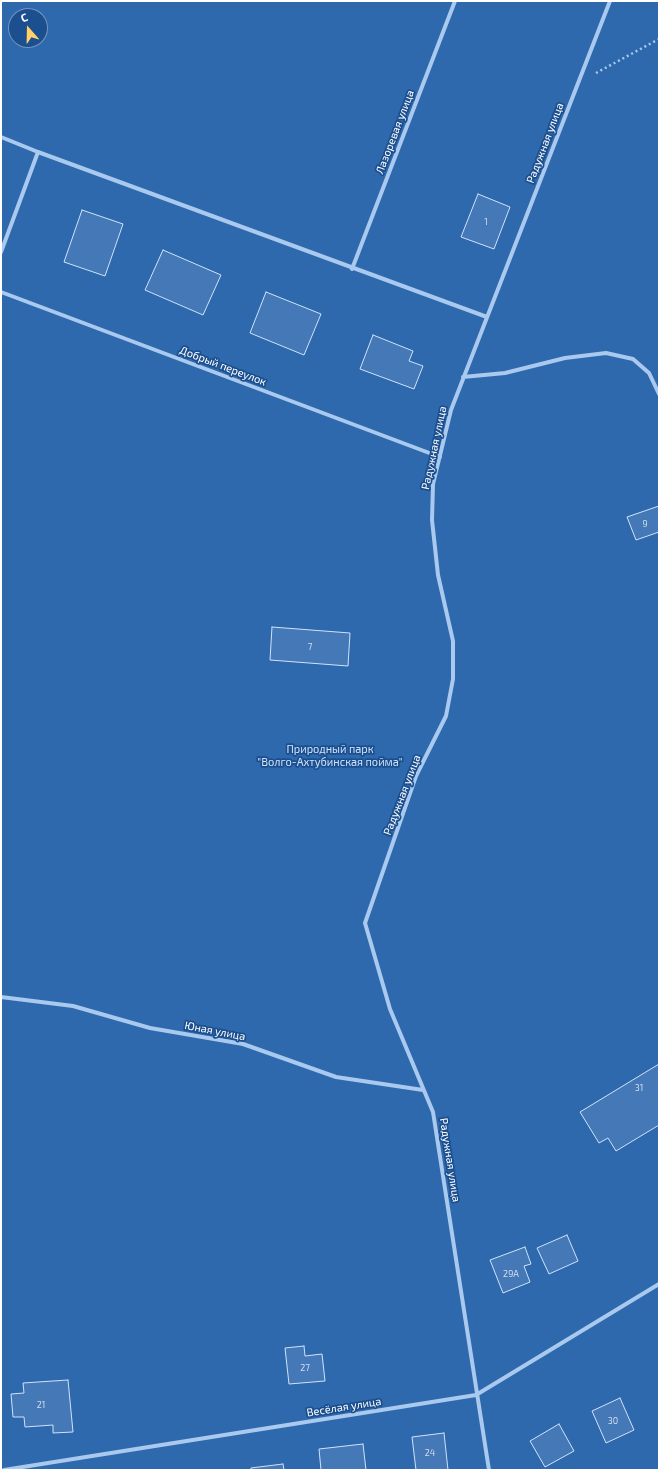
<!DOCTYPE html>
<meta charset="utf-8">
<style>
body{margin:0}
#map{position:relative;width:660px;height:1471px;overflow:hidden;background:#1b4f8f;font-family:"Exo 2",sans-serif}
canvas{display:block}
.frame{position:absolute;inset:0;border:2px solid #fff;pointer-events:none}
.north{position:absolute;left:8px;top:8px;width:40px;height:40px;box-sizing:border-box;background:#1b4f8f;border:1px solid #7695bc;border-radius:50%;rotate:340deg;font-size:11px;font-weight:700;line-height:16px;text-align:center;color:#fff}
.north::after{content:'';display:block;margin:auto;width:14px;height:18px;background:#ffd166;clip-path:polygon(50% 0,100% 100%,50% 72%,0 100%)}
</style>
<div id="map">
<canvas width="660" height="1471"></canvas>
<div class="frame"></div>
<div class="north">С</div>
</div>
<script>
const g = document.querySelector('canvas').getContext('2d');
g.lineJoin = 'round';
function paint(path, color) { g.fillStyle = color; g.fill(path, 'evenodd'); }
const poly = rows => new Path2D(rows.map(r => 'M' + r).join(''));
function trace(path, color, width, dash) { g.strokeStyle = color; g.lineWidth = width; g.lineCap = dash ? 'butt' : 'round'; g.setLineDash(dash || []); g.stroke(path); }
function write(font, color, halo, rows, align = 'center') {
  g.font = font + ' "Exo 2",sans-serif'; g.lineWidth = 3.5; g.setLineDash([]); g.textBaseline = 'middle'; g.strokeStyle = halo; g.fillStyle = color; for (const [text, x, y, turn = 0] of rows) {
    g.save(); g.translate(x, y); g.rotate((+turn || 0) * Math.PI / 180); g.textAlign = isNaN(turn) ? turn : align; if (halo) g.strokeText(text, 0, 0); g.fillText(text, 0, 0); g.restore();
  }
}
paint(poly([
 [1,1,659,1,659,1470,1,1470],
 [16,16,40,16,40,40,16,40]
]), '#2e69ad');
const building = poly([
 [478,194,510,207,494,249,461,237,478,194],
 [82,210,123,224,105,276,64,262,82,210],
 [163,250,221,275,203,315,145,290,163,250],
 [266,292,321,314,304,355,250,333,266,292],
 [373,335,413,351,409,361,423,366,414,389,360,369,373,335],
 [659,506,659,532,636,540,627,517,659,506],
 [272,627,350,633,348,666,270,660,272,627],
 [659,1064,659,1125,616,1151,608,1138,599,1143,580,1112,659,1064],
 [567,1235,578,1261,549,1274,537,1248,567,1235],
 [525,1247,531,1264,524,1266,530,1282,503,1293,490,1260,525,1247],
 [304,1346,305,1356,322,1354,325,1381,289,1384,285,1348,304,1346],
 [68,1380,73,1432,53,1433,53,1425,25,1427,24,1417,13,1417,11,1394,24,1393,23,1383,68,1380],
 [620,1398,634,1430,606,1443,592,1411,620,1398],
 [559,1424,574,1451,545,1467,530,1441,559,1424],
 [444,1433,448,1470,416,1470,412,1437,444,1433],
 [363,1444,366,1470,321,1470,319,1449,363,1444],
 [283,1464,284,1470,251,1470,251,1468,283,1464]
]);
paint(building, '#4478b7');
trace(building, '#cfe3fa', 1);
trace(poly([
 [596,73,659,39]
]), '#a9c9ee', 2.5, [2, 3]);
trace(poly([
 [1,137,38,152,487,317],
 [1,252,38,152],
 [352,269,455,1],
 [1,292,440,457],
 [463,377,505,373,565,358,606,353,633,359,649,373,659,394],
 [1,997,73,1006,150,1028,243,1044,336,1077,423,1090],
 [4,1470,476,1395,659,1284],
 [489,1470,433,1112,390,1009,365,923,416,776,446,716,453,679,453,641,438,575,432,520,433,484,451,410,610,1]
]), '#a9c9ee', 4);
write('9px', '#d0dded', null, [
 ["1",486,222],
 ["9",645,524],
 ["7",310,647],
 ["31",639,1088],
 ["29А",511,1274],
 ["27",305,1368],
 ["21",41,1405],
 ["30",613,1421],
 ["24",430,1453]
]);
write('11px', '#fff', '#1b4f8f', [
 ["Лазоревая улица",395,132,-69],
 ["Радужная улица",545,143,-69],
 ["Добрый переулок",223,366,21],
 ["Радужная улица",434,448,-78],
 ["Радужная улица",402,795,-69],
 ["Юная улица",215,1031,11],
 ["Радужная улица",450,1160,81],
 ["Весёлая улица",344,1407,-9]
]);
write('11px', '#cfe3fa', '#1b4f8f', [
 ["Природный парк",330,749],
 ["\"Волго-Ахтубинская пойма\"",330,762]
]);
</script>
